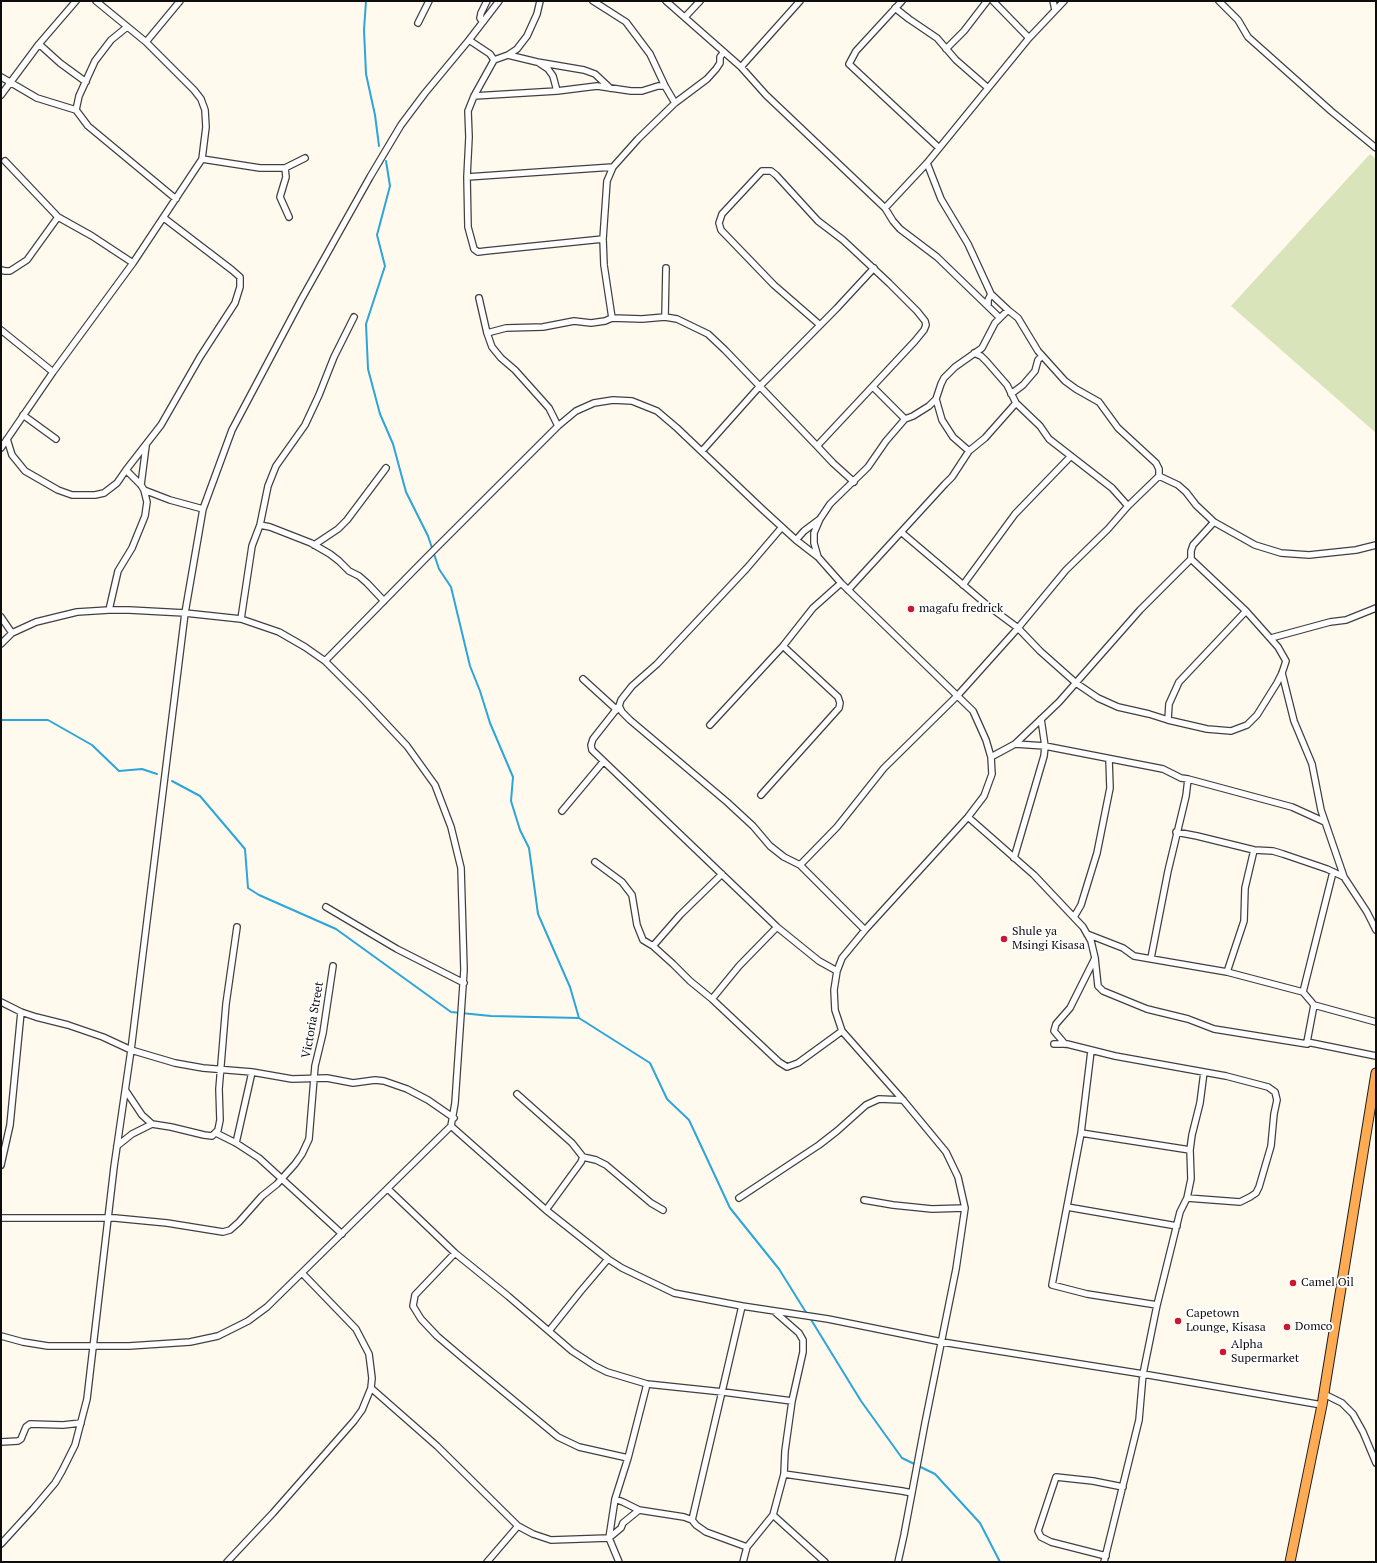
<!DOCTYPE html>
<style>
body{margin:0}
#map{position:relative;width:1377px;height:1563px;overflow:hidden;background:#fffaed;font-family:"PT Serif",serif}
canvas{display:block}
.frame{position:absolute;inset:0;border:2px solid #0d0d0d;pointer-events:none}
</style>
<div id="map">
<canvas width="1377" height="1563"></canvas>
<div class="frame"></div>
</div>
<script>
const g = document.querySelector('canvas').getContext('2d');
g.lineJoin = 'round';
function paint(path, color) { g.fillStyle = color; g.fill(path, 'evenodd'); }
const poly = rows => new Path2D(rows.map(r => 'M' + r).join(''));
function trace(path, color, width, dash) { g.strokeStyle = color; g.lineWidth = width; g.lineCap = dash ? 'butt' : 'round'; g.setLineDash(dash || []); g.stroke(path); }
function write(font, color, halo, rows, align = 'center') {
  g.font = font + ' "PT Serif",serif'; g.lineWidth = 4; g.setLineDash([]); g.textBaseline = 'middle'; g.strokeStyle = halo; g.fillStyle = color; for (const [text, x, y, turn = 0] of rows) {
    g.save(); g.translate(x, y); g.rotate((+turn || 0) * Math.PI / 180); g.textAlign = isNaN(turn) ? turn : align; if (halo) g.strokeText(text, 0, 0); g.fillText(text, 0, 0); g.restore();
  }
}
paint(poly([
 [1370,154,1376,159,1376,433,1231,306]
]), '#dae4bb');
trace(poly([
 [366,1,364,30,366,74,375,115,379,146],
 [386,161,390,186,377,235,385,266,366,324,368,369,380,414,393,444,406,492,428,536,439,569,451,587,470,666,480,691,490,723,513,777,511,801,520,830,529,848,538,914,570,987,579,1018],
 [1,720,48,720,92,745,119,771,142,769,157,774],
 [172,781,200,796,245,849,248,888,259,895,336,929,451,1012,491,1016,579,1018,650,1063,667,1099,689,1120,730,1208,779,1269,807,1314],
 [810,1318,861,1401,902,1458,935,1474,980,1523,1000,1562]
]), '#2ba5db', 2);
const minor = poly([
 [593,1,626,22,650,54,665,86,675,103],
 [666,1,741,67,766,95,885,208,893,221,900,229,937,257,1000,318],
 [902,1,856,51,849,64,938,147],
 [993,1,1029,38],
 [1053,1,1055,10],
 [1219,1,1238,20,1248,37,1331,111,1376,148],
 [895,8,909,19,937,38,956,60,988,88],
 [685,17,700,1],
 [483,22,480,18,481,13,487,1],
 [418,23,429,1],
 [469,40,490,54,494,60,474,96,468,111,469,137,467,177,468,227,474,249,478,252,486,251,603,239],
 [146,42,180,1],
 [39,44,60,63,86,82],
 [946,49,964,31,987,1],
 [508,55,537,62,584,70,595,74,610,88],
 [494,60,508,55,517,49,527,36,537,14,540,1],
 [539,63,548,69,553,76,557,91],
 [741,67,800,1],
 [1,77,37,98,76,110,88,126,176,199],
 [1,95,39,44,76,1],
 [474,96,557,91,597,86,631,91,642,91,658,86,665,86],
 [76,110,79,96,95,61,111,40,127,27],
 [202,159,260,168,285,168,305,158],
 [5,161,58,217,92,236,133,263],
 [927,163,941,199,968,244,991,294,988,300,988,306],
 [285,168,286,177,280,197,289,217],
 [467,177,613,167],
 [885,208,927,163,1029,38,1064,1],
 [164,218,232,270,240,277,240,287,235,303,200,357,161,425,126,470,141,485,144,490,170,500,203,509],
 [1,270,5,271,10,271,27,260,58,217],
 [479,298,487,333],
 [1008,310,1018,318,1038,351,1065,381,1076,389,1099,402,1118,428,1156,463,1159,469,1159,476,1178,485,1186,492,1196,505,1214,522,1255,545,1281,553,1309,555,1356,550,1376,545],
 [665,317,666,268],
 [612,318,604,265,603,239,607,181,613,167,638,139,675,103,707,79,716,69,720,63,720,57,724,52],
 [820,325,774,285,721,230,719,223,722,214,762,171,771,171,776,175,818,221,843,240,889,283,917,311,925,321,926,325,924,330,915,341,817,446,833,463,854,482],
 [1,330,53,372],
 [974,353,981,356,987,362,1007,385,1016,403,1040,426,1049,439,1112,488,1128,506],
 [873,387,905,419],
 [1011,394,1023,385,1035,371,1038,360,1042,356],
 [936,399,942,420,953,437,969,451],
 [23,415,56,439],
 [558,426,549,408,515,370,501,358,492,347,487,333,506,328,543,327,574,321,591,323,605,321,612,318,642,319,665,317,677,319,708,334,725,350,817,446],
 [7,439,12,455,25,471,58,490,72,495,95,495,104,493,117,483,126,470],
 [1,448,53,372,133,263,202,159,206,127,205,110,201,99,194,90,146,42,96,1],
 [702,451,759,387,837,308,874,268],
 [141,485,146,446],
 [260,525,270,527,311,543,330,554,339,561,349,571,359,576,367,583,384,601],
 [782,527,747,568,657,664,632,686,621,700,619,706,622,712,630,720,727,802,753,826,770,846,784,857,800,865,865,930],
 [901,532,987,605,1018,628,1040,651,1076,683,1098,698,1118,707,1149,714,1168,720,1207,729,1231,731,1247,725,1257,715,1277,683,1282,673,1286,661,1278,647,1246,611,1191,559,1191,551,1193,545,1214,522],
 [796,540,804,531,820,519],
 [314,545,338,529,347,520,386,468],
 [818,557,814,543,814,533,820,519,830,504,868,467,886,441,905,419,913,416,929,406,936,399,941,384,944,378,955,367,982,348,995,323,1008,310,991,294],
 [963,585,1015,514,1071,456],
 [848,590,945,484,952,477,969,451,985,438,1016,403],
 [109,610,118,571,132,548,145,516,147,502,144,490],
 [1,617,12,633],
 [241,619,252,546,260,525,268,486,276,466,305,425,319,395,334,357,354,317],
 [1271,638,1330,622,1346,620,1376,608],
 [1,644,12,633,36,622,77,612,109,610,129,610,185,613,241,619,279,632,305,647,325,661,363,699,407,746,435,785,451,827,461,868,464,970,455,1103,451,1126,267,1307,248,1321,218,1336,190,1342,129,1346,48,1346,23,1342,1,1336],
 [325,661,424,560,558,426,576,411,594,403,613,400,632,401,657,411,677,428,761,508,796,540,818,557,841,583,973,711,986,740,991,757,992,774,984,796,968,817,865,930,842,958,837,971,834,990,835,1010,842,1031,903,1100,946,1152,958,1177,965,1208,956,1269,925,1423,904,1535,898,1562],
 [1282,673,1294,721,1312,764,1321,810,1344,877],
 [583,679,617,710],
 [619,706,593,739,591,745,592,750,777,927,819,961,837,971],
 [1168,720,1169,704,1179,682,1246,611],
 [710,725,783,646,813,608,841,583],
 [1015,744,1045,746,1163,769,1181,778,1188,779,1186,796,1168,871,1151,958],
 [991,757,1015,744,1059,702,1140,610,1191,559],
 [1188,779,1292,807,1325,822],
 [761,795,839,708,840,703,838,697,783,646],
 [562,811,603,762],
 [968,817,1034,875,1083,927,1091,941,1095,958,1098,986,1103,991,1147,1009,1188,1019,1214,1029,1307,1044,1307,1042,1376,1056],
 [1176,832,1197,836,1254,850,1273,851,1283,854,1327,869,1344,877,1367,912,1376,930],
 [1014,858,1044,756,1045,746,1041,719],
 [595,862,622,882,632,895,637,925,643,940,653,946,673,964,690,981,712,999,779,1062,787,1067,798,1063,842,1031],
 [800,865,837,827,884,768,958,695,1018,628,1066,570,1108,529,1128,506,1159,476],
 [326,907,397,949,464,983],
 [1074,917,1081,905,1097,853,1110,788,1109,759],
 [1087,934,1123,948,1134,956,1227,972,1303,992,1314,1005,1376,1022],
 [653,946,680,915,722,874],
 [1227,972,1244,921,1245,888,1254,850],
 [1303,992,1333,872],
 [712,999,739,966,777,927],
 [1,1002,21,1012,36,1017,68,1025,103,1037,131,1050,175,1063,203,1068,252,1072,292,1079,327,1078,353,1083,375,1080,384,1081,407,1089,428,1100,454,1118],
 [1307,1042,1314,1005],
 [1054,1044,1067,1044,1115,1056,1226,1076,1268,1087,1275,1092,1277,1100,1274,1114,1271,1146,1259,1187,1256,1193,1250,1197,1240,1202,1187,1198],
 [1065,1044,1054,1031,1056,1024,1070,1008,1095,958],
 [1091,1051,1081,1133,1052,1285,1087,1294,1157,1305],
 [126,1091,142,1115,152,1124],
 [517,1094,572,1143,583,1157,581,1162,546,1210],
 [451,1126,546,1210,608,1259,622,1268,674,1293,742,1306,828,1319,942,1342,1143,1374,1322,1405],
 [216,1133,236,1143,259,1158,342,1234],
 [1081,1133,1190,1150],
 [236,1143,252,1072],
 [117,1146,132,1134,152,1124,171,1127,204,1135,212,1136,218,1130,220,1120,219,1089,226,1004,237,927],
 [583,1157,596,1160,606,1165,651,1203,663,1210],
 [1,1165,10,1125,21,1012],
 [388,1189,455,1253,508,1296,572,1351,595,1366,607,1372,647,1384,723,1392,792,1401],
 [739,1198,819,1145,837,1131,866,1105,879,1099,903,1100],
 [864,1200,893,1205,932,1209,965,1208],
 [1067,1207,1177,1226],
 [1,1218,115,1218,167,1223,223,1232,230,1230,239,1222,262,1196,277,1184,295,1164,302,1154,309,1139,315,1066,323,1033,333,966],
 [455,1253,415,1295,413,1306,421,1319,437,1336,464,1359,558,1437,579,1447,628,1458],
 [549,1331,580,1292,608,1259],
 [371,1388,437,1446,518,1526,533,1534,551,1540,609,1538,621,1528,623,1523,639,1510],
 [1324,1394,1342,1403,1353,1414,1363,1432,1376,1463],
 [1,1442,18,1441,21,1439,26,1427,30,1424,63,1425,81,1423],
 [784,1474,902,1491,912,1493],
 [615,1499,623,1502,639,1510,684,1517,692,1520,696,1525,706,1532,747,1547],
 [773,1515,825,1562],
 [692,1520,742,1306],
 [1,1544,33,1509,55,1483,62,1471,75,1445,87,1399,114,1167,131,1050,185,613,203,509,232,430,301,300,370,177,401,125,425,93,469,40,499,1],
 [1106,1556,1051,1542,1041,1537,1038,1531,1056,1477,1093,1481,1123,1487],
 [227,1562,273,1513,354,1421,362,1410,371,1388,372,1378,369,1354,356,1329,302,1273],
 [487,1562,518,1526],
 [619,1562,609,1538,615,1499,628,1458,647,1384],
 [743,1562,747,1547,773,1515,784,1474,785,1451,792,1401,803,1352,803,1340,799,1333,775,1312],
 [1104,1562,1139,1420,1143,1374,1157,1305,1180,1212,1187,1198,1191,1179,1190,1150,1192,1135,1200,1103,1204,1072]
]);
const trunk = poly([
 [1290,1562,1322,1405,1376,1073]
]);
trace(minor, '#404040', 8);
trace(trunk, '#1e1e1e', 11);
trace(minor, '#fff', 5.5);
trace(trunk, '#ffab54', 9);
for (const [x, y, r, color] of [
 [911,609,4,"#cb1730"],
 [1004,939,4,"#cb1730"],
 [1293,1283,4,"#cb1730"],
 [1178,1321,4,"#cb1730"],
 [1287,1327,4,"#cb1730"],
 [1223,1352,4,"#cb1730"]
]) { const dot = new Path2D(); dot.arc(x, y, r, 0, 2 * Math.PI); g.fillStyle = color; g.fill(dot); trace(dot, '#fff', 1.5); }
write('12px', '#0d0d0d', '#fff', [
 ["magafu fredrick",919,609],
 ["Shule ya",1012,932],
 ["Msingi Kisasa",1012,946],
 ["Camel Oil",1301,1283],
 ["Capetown",1186,1314],
 ["Lounge, Kisasa",1186,1328],
 ["Domco",1295,1327],
 ["Alpha",1231,1345],
 ["Supermarket",1231,1359]
], 'left');
write('12px', '#0d0d0d', '#fff', [
 ["Victoria Street",313,1020,-80]
]);
</script>
